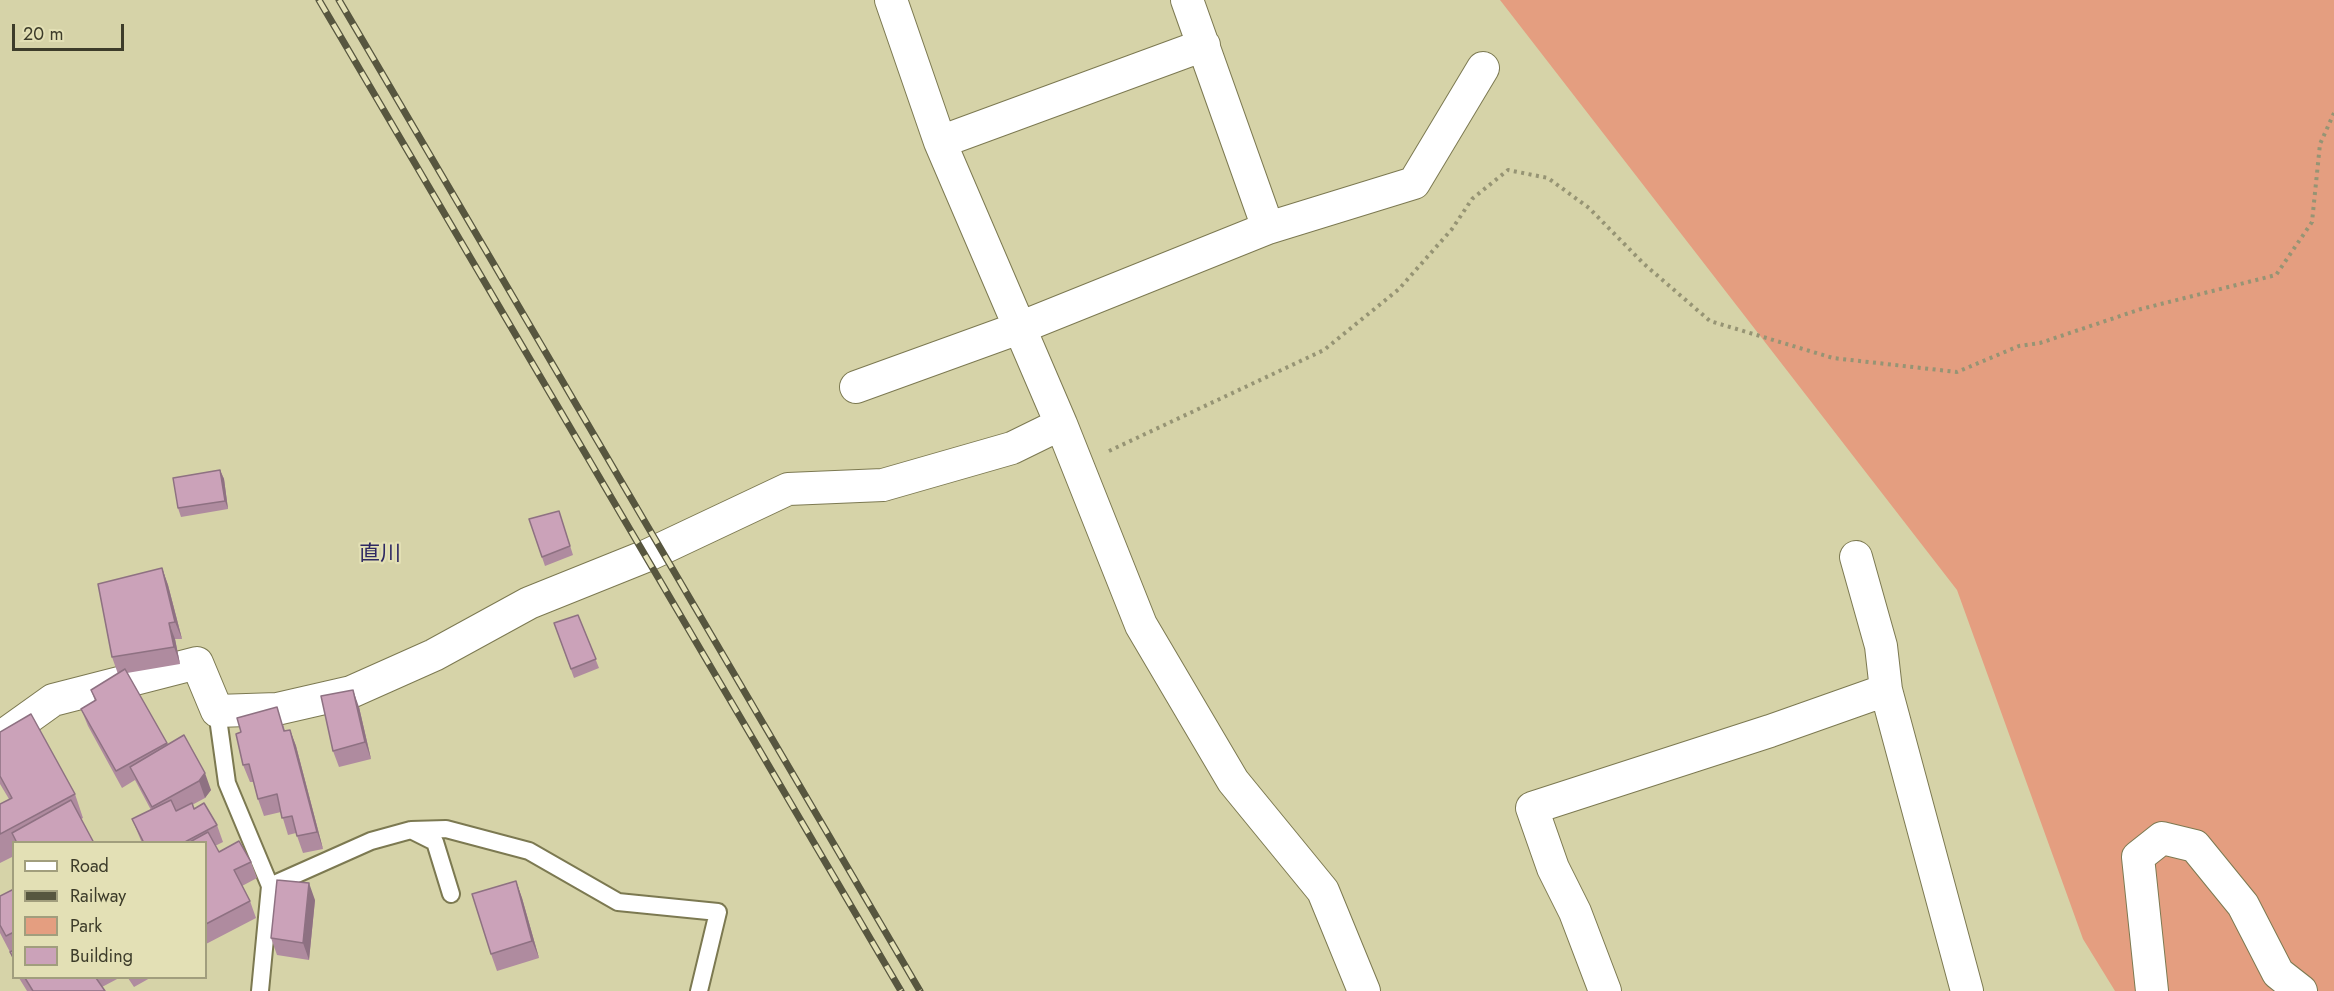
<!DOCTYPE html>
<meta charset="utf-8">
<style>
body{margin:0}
#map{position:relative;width:2334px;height:991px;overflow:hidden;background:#d6d3a8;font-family:Jost,sans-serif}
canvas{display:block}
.legend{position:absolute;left:12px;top:841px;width:195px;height:138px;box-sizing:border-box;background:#e3e0b5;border:2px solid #a19e7d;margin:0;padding:8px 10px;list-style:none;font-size:18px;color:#3d3c2a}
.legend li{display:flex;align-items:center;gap:12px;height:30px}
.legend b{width:30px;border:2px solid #a19e7d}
.scale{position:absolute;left:12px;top:24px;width:112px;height:27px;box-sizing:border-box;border:3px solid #3d3c2a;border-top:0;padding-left:8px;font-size:18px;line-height:21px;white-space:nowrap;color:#3d3c2a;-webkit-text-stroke:4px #e3e0b5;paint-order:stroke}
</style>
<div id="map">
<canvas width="2334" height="991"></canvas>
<ul class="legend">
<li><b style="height:8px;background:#fff"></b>Road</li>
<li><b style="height:8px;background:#57563f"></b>Railway</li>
<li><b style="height:16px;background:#e49e80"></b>Park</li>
<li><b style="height:16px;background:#cba2b9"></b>Building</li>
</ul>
<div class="scale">20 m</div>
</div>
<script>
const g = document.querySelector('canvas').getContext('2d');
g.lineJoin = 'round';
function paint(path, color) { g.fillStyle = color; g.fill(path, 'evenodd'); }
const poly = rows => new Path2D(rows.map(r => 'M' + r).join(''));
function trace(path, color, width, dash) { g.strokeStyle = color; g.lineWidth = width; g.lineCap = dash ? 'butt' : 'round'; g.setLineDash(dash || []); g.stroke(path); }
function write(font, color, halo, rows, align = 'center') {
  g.font = font + ' Jost,"Noto Sans JP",sans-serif'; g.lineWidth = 4.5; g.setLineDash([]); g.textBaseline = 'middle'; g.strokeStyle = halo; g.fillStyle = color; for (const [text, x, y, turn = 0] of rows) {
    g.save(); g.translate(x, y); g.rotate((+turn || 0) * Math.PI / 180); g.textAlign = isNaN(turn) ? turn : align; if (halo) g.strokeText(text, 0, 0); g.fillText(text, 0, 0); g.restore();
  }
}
paint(poly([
 [1500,0,2334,0,2334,991,2115,991,2083,939,1957,590]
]), '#e49e80');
const service = poly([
 [217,711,227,783,270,886,260,991],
 [411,830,446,829,529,851,618,902,718,912,699,991],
 [270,886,371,841,411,830,435,842,451,894]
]);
const minor = poly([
 [891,0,940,142,1061,424,1141,625,1233,781,1323,891,1364,991],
 [1187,0,1268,228],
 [940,142,1204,45],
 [856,387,1019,328,1268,228,1414,183,1483,68],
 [1856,557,1881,646,1886,690,1967,991],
 [0,738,53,700,197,663,217,711,277,709,351,692,434,655,529,603,646,556,788,489,883,485,1012,448,1061,424],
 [1605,991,1575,912,1553,868,1532,808,1770,731,1886,690],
 [2152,991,2138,857,2162,838,2195,846,2243,905,2278,973,2301,991]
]);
trace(service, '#7c7951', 20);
trace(minor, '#7c7951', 34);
trace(poly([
 [1109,451,1324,350,1399,289,1452,229,1472,199,1508,170,1548,178,1589,208,1644,264,1710,321,1833,358,1957,372,2019,346,2040,343,2141,309,2276,275,2312,222,2320,144,2334,113]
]), '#969474', 4, [3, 4.5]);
trace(service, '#fff', 16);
trace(minor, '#fff', 32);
const rail = poly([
 [319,0,901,991],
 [339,0,920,991]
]);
trace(rail, '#57563f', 7);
trace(rail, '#e3e0b5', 4.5, [14]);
paint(poly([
 [220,470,224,479,228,509,181,517,178,508],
 [559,511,573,555,545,566,529,519],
 [162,568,168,585,182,639,175,639,180,664,127,673,168,745,211,790,205,798,192,805,194,809,217,825,223,842,215,846,219,852,251,862,257,878,242,886,250,901,256,918,206,944,206,843,142,843,132,819,151,810,135,780,122,788,88,726,81,709,95,701,91,690,118,674,112,657],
 [578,615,599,668,574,678,554,623],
 [359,707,371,759,339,767,333,751],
 [283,724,285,731,290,730,296,746,323,849,303,853,296,833,288,835,281,812,264,816,258,799,254,782,250,782,243,765],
 [0,732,75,794,83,818,81,819,94,843,14,843,14,856,0,863,0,804,9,799,0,784],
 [516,881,522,898,539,958,497,971,491,954],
 [14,889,14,963,10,952,0,933,0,896],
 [315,900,309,960,277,955,271,938],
 [19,978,119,978,102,987,105,991,27,991],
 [128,978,150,978,134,987]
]), '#af8b9f');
paint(poly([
 [220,470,224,479,228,509,225,501],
 [162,568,168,585,182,639,175,622],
 [169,623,175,639,180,664,174,647],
 [353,690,359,707,371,759,365,742],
 [290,730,296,746,323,849,317,832],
 [205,773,211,790,205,798,199,781],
 [516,881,522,898,539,958,532,941],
 [309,883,315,900,309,960,303,943]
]), '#8e7182');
const building = poly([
 [220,470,225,501,178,508,173,478,220,470],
 [559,511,570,546,542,557,529,519,559,511],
 [162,568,175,622,169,623,174,647,112,657,98,584,162,568],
 [578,615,596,659,571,669,554,623,578,615],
 [125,669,167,743,116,771,81,709,96,700,91,690,125,669],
 [353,690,365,742,333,751,321,696,353,690],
 [277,707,284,731,290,730,317,832,297,836,292,816,282,818,277,794,258,799,249,764,243,765,236,734,241,732,237,718,277,707],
 [31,714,75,794,0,834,0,804,12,798,0,776,0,732,31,714],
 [184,735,205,773,199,781,152,807,130,767,184,735],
 [71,800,94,843,17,843,12,833,71,800],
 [171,800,176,811,192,803,194,809,204,803,217,825,183,843,144,843,132,819,171,800],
 [208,832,219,852,239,841,251,862,234,870,250,901,206,924,206,843,188,843,208,832],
 [277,880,309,883,303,943,271,938,277,880],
 [516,881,532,941,491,954,472,894,516,881],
 [14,889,14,932,6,936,0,925,0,896,14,889],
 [14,950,14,959,10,952,14,950],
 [25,978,96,978,105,991,33,991,25,978]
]);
paint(building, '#cba2b9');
trace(building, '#8e7182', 1.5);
write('21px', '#2e2862', '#e3e0b5', [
 ["直川",380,555]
]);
</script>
